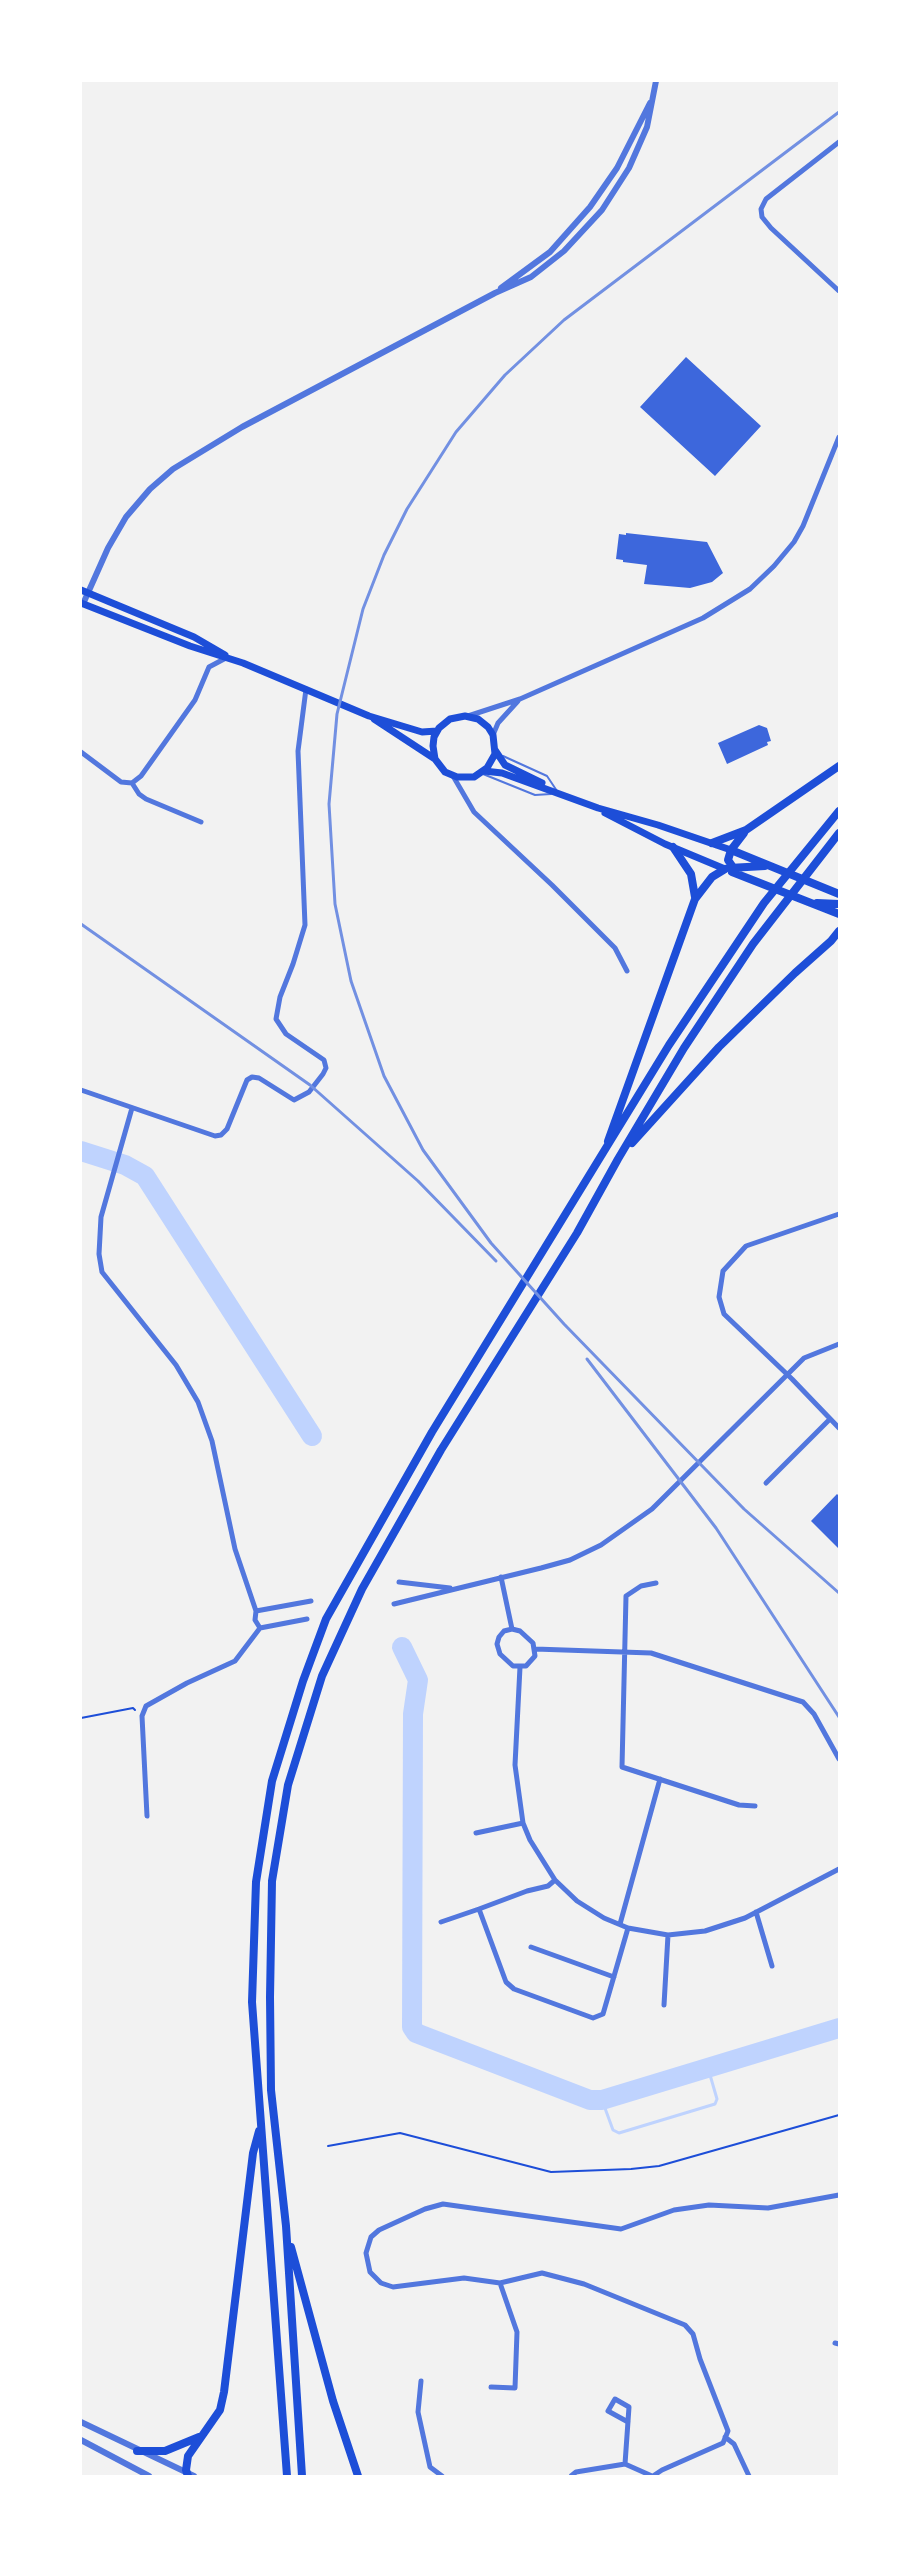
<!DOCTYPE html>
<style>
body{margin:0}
#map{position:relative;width:920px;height:2557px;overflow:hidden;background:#f2f2f2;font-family:Cabin,sans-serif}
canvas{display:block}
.frame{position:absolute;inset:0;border:82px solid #fff;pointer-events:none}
</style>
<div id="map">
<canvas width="920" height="2557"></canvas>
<div class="frame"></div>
</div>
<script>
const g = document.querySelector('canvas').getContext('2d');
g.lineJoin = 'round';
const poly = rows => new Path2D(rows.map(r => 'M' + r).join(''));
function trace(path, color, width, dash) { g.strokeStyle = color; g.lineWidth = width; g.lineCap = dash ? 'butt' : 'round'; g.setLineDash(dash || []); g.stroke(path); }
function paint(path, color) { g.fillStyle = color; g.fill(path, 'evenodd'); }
trace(poly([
 [602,2100,613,2130,619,2133,715,2104,717,2099,708,2068]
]), '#bfd3fe', 3);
trace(poly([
 [81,1151,125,1165,145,1176,312,1436],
 [402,1647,418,1680,413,1714,412,2027,416,2033,590,2100,602,2100,839,2028]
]), '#bfd3fe', 20);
paint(poly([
 [686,357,761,426,715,476,640,407],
 [626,533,707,542,723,573,712,582,690,588,644,584,647,565,623,562,623,560,616,559,619,534,626,535],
 [759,725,767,728,771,741,767,742,768,745,727,764,718,743],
 [837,1494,839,1496,839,1549,811,1521]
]), '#3d67dc');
trace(poly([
 [81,1718,133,1708,135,1710],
 [328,2146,400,2133,551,2172,631,2169,659,2166,839,2115]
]), '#1d4ed8', 2);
trace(poly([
 [503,756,547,776,557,791],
 [483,774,535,795,551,794]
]), '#5277de', 2);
trace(poly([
 [839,142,766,199,761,209,762,217,771,228,839,291],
 [468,716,520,699,703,618,750,589,774,566,794,542,803,526,839,437],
 [493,735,498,723,518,701],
 [81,752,121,782,132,783],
 [453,776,474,812,552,885,615,948,627,971],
 [132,783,141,776,195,700,209,667,226,658],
 [132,783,139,794,146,799,201,822],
 [81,1090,215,1136,221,1135,227,1129,247,1080,252,1077,259,1078,294,1100,309,1092,323,1074,326,1068,324,1060,286,1034,276,1019,280,997,293,964,305,925,298,751,306,689],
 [132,1108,101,1217,99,1254,102,1272,176,1365,198,1402,212,1441,235,1549,256,1611,255,1620,260,1628],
 [839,1214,746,1246,723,1271,719,1297,724,1314,792,1379,839,1428],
 [766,1483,830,1419],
 [501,1577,512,1629],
 [399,1582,450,1588],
 [656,1583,641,1586,626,1596,622,1767,739,1805,755,1806],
 [394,1604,541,1568,570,1560,601,1545,652,1509,804,1358,839,1344],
 [256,1611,311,1601],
 [260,1628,307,1619],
 [512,1629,520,1631,533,1643,535,1656,526,1666,513,1666,500,1654,497,1644,499,1637,504,1631,512,1629],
 [535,1649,651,1653,803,1702,814,1714,839,1759],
 [520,1667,515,1765,523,1823,530,1840,555,1880,577,1901,604,1918,628,1928,668,1935,705,1931,745,1918,839,1869],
 [147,1816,142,1716,146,1706,187,1683,235,1661,260,1628],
 [476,1833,523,1823],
 [555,1880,548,1886,527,1891,479,1909,506,1982,514,1989,593,2018,603,2014,628,1928],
 [756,1912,772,1966],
 [441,1922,479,1909],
 [620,1924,660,1779],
 [531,1947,614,1977],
 [664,2005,668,1935],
 [835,2343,839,2344],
 [421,2381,418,2412,430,2467,442,2476],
 [491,2387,515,2388,517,2332,500,2283],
 [725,2437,734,2444,749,2476],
 [625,2464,629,2407,615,2399,608,2411,628,2422],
 [571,2476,576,2472,625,2464,652,2476],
 [653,2476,662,2470,723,2443,728,2431,700,2359,693,2334,685,2325,584,2284,542,2273,500,2283,464,2278,393,2287,381,2283,370,2272,366,2253,371,2237,379,2230,425,2209,443,2204,621,2229,674,2210,709,2205,768,2208,839,2195]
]), '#5277de', 5);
trace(poly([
 [501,288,550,252,590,207,617,168,650,103],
 [83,604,108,548,126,517,150,489,173,469,242,427,495,293,531,277,564,251,602,210,629,168,647,127,656,81],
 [81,2422,194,2476],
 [81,2440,149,2476]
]), '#5277de', 6);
trace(poly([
 [81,590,194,637,225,655],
 [81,603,190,646,243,663,369,716,422,732,437,731],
 [374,719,435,759,445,772,457,777,474,777,487,768,495,754,493,735,488,727,478,719,465,716,450,719,439,728,434,737,433,746,435,759],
 [495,750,505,765,542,783],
 [484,771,502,773,598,808,658,825,731,850],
 [605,813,665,844,725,869]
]), '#1d4ed8', 7);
trace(poly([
 [729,868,765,866],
 [732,872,839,914],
 [737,873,728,860,731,850,839,894],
 [817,903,839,904]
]), '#1d4ed8', 8);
trace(poly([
 [712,843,746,830,839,766],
 [673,847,691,874,695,897],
 [731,850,744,833],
 [608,1141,695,899,712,877,725,869],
 [632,1143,719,1047,795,973,831,941,839,931],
 [291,2247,333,2401,358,2476],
 [137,2451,165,2451,199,2437],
 [188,2476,186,2470,188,2456,220,2410,224,2392,253,2153,259,2131],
 [287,2476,252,2002,256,1882,272,1781,303,1681,326,1619,432,1432,669,1045,764,903,839,811],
 [302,2476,286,2226,271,2090,270,1997,272,1881,288,1785,322,1676,362,1589,441,1450,577,1233,618,1159,684,1048,753,944,839,833]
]), '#1d4ed8', 8);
trace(poly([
 [839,112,564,320,505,375,456,432,407,509,384,555,363,609,337,714,329,804,335,904,351,981,384,1076,423,1150,491,1243,564,1324,744,1509,839,1593],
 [81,924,310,1085,418,1181,496,1261],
 [587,1359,716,1528,839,1717]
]), '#7290e2', 3);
</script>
